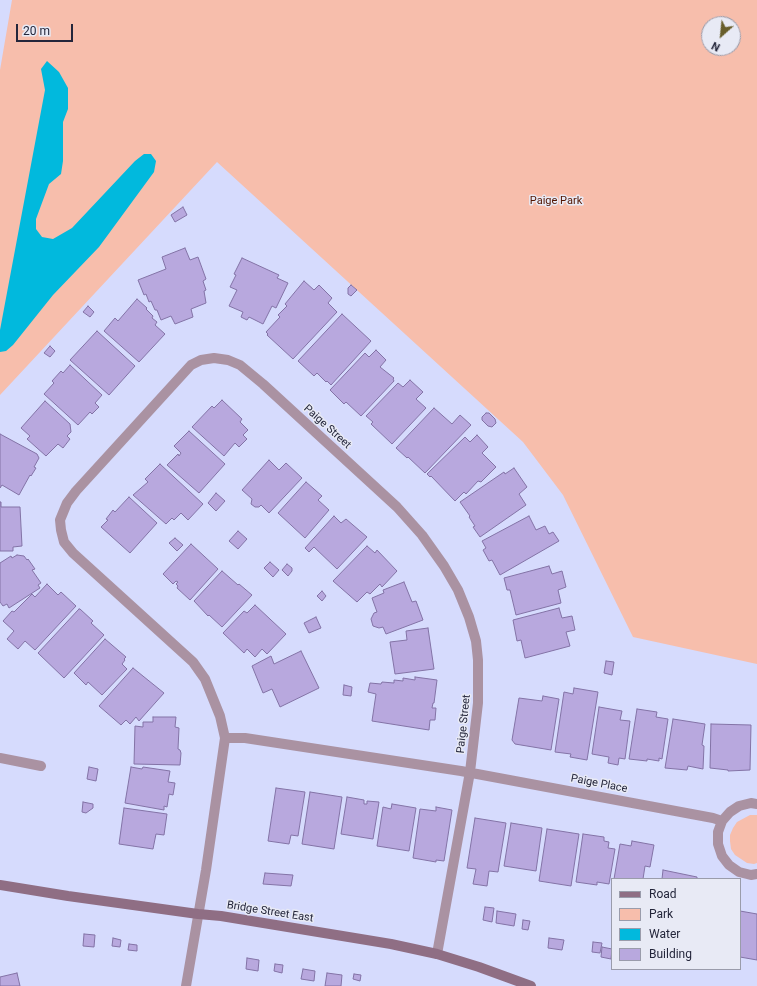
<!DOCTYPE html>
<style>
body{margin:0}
#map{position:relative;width:757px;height:986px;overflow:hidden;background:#d6dbfd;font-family:Roboto,sans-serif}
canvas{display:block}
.legend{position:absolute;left:611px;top:878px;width:130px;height:92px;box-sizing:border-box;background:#e8eaf5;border:1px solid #9a9cab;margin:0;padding:5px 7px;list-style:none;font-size:12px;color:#24263b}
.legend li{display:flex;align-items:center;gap:8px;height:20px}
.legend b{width:20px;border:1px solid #9a9cab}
.north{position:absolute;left:701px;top:16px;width:40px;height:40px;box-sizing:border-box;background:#e8eaf5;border:1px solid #9a9cab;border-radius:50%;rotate:207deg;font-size:11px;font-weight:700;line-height:16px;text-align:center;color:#24263b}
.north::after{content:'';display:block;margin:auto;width:14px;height:18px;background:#685e2b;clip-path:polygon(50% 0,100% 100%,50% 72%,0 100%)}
.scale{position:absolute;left:16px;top:24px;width:57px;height:18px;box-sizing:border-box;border:2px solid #24263b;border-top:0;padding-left:5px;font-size:12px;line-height:14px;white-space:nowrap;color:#24263b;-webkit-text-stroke:3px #e8eaf5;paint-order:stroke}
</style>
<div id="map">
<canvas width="757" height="986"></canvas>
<ul class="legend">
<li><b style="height:5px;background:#8f6e84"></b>Road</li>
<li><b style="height:11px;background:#f7beac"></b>Park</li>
<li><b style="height:11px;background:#01b9dd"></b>Water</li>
<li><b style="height:11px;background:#b8a8de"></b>Building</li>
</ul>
<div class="north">N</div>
<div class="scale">20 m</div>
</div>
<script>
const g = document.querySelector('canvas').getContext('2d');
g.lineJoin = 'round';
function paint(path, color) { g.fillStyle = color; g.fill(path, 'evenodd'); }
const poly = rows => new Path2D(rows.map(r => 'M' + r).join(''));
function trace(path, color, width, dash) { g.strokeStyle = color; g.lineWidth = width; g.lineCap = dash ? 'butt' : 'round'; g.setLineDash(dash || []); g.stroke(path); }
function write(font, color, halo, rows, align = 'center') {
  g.font = font + ' Roboto,sans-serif'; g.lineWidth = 3; g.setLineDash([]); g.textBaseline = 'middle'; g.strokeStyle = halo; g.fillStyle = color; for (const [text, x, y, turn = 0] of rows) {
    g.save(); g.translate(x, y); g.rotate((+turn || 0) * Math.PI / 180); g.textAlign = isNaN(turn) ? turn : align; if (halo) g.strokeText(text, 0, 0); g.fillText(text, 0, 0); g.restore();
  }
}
paint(poly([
 [12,0,757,0,757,664,633,637,563,495,523,442,217,162,0,395,0,70],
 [709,24,733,24,733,48,709,48],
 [750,815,757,815,757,863,754,864,747,863,735,855,731,849,730,841,730,835,733,828,737,822]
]), '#f7beac');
paint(poly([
 [47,61,59,72,68,88,68,109,63,122,63,161,61,174,49,184,36,219,36,229,42,237,53,239,72,228,135,161,144,154,151,154,156,161,154,172,99,247,53,295,13,345,6,351,0,352,0,330,45,90,41,69]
]), '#01b9dd');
const building = poly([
 [183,207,187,215,175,222,171,215,183,207],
 [185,248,190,260,198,257,206,279,203,281,206,290,204,291,206,303,191,309,193,317,175,324,171,316,161,320,157,310,155,310,151,301,149,302,146,294,144,295,138,280,166,269,162,257,185,248],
 [242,258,279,275,277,278,288,283,276,308,272,306,263,324,249,317,247,320,241,317,243,312,229,306,237,290,230,287,236,275,234,274,242,258],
 [304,281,314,290,319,285,332,298,328,303,337,312,293,359,267,335,268,334,266,332,280,317,278,315,287,306,285,304,304,281],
 [351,285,357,290,351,296,348,294,348,288,351,285],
 [137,299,147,308,146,309,153,316,152,318,157,322,155,325,165,334,139,362,104,331,115,318,118,321,137,299],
 [88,306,94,312,90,317,83,312,88,306],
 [342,314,371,341,331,385,327,381,326,382,317,373,314,376,298,361,342,314],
 [97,331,135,366,109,395,70,360,97,331],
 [50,346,55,351,50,357,44,353,50,346],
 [376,350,386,360,380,367,394,378,393,379,394,381,361,416,346,402,344,404,330,390,365,353,369,357,376,350],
 [70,365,102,395,95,403,99,407,92,414,90,412,78,425,44,394,54,383,52,381,61,371,63,373,70,365],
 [410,380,423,392,416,399,426,408,392,444,371,424,373,422,366,416,398,383,403,387,410,380],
 [222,400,242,419,240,422,248,430,243,435,247,439,239,447,235,443,224,456,192,427,212,406,214,408,222,400],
 [45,401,70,424,71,432,67,436,70,439,63,448,58,444,46,456,27,439,30,436,21,428,45,401],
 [434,408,452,424,460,415,471,425,425,473,408,457,407,458,396,448,434,408],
 [486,413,489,413,495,419,496,423,492,427,488,426,482,420,482,417,486,413],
 [189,431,225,464,199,493,167,465,178,454,179,456,181,453,174,446,189,431],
 [0,434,37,454,39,458,34,467,36,468,31,476,30,475,19,495,2,485,0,488,0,434],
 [477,435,488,447,482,453,496,467,481,482,478,481,466,494,464,492,455,501,431,476,430,477,427,474,465,437,470,442,477,435],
 [269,460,279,470,286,463,302,478,269,513,261,505,259,507,255,507,251,504,252,499,242,490,269,460],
 [160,464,203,504,188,520,181,513,174,520,172,518,166,524,133,495,148,482,145,479,160,464],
 [514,468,527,487,519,494,526,505,480,537,473,527,475,526,469,517,470,516,460,502,504,472,505,474,514,468],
 [306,482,322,496,318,500,329,510,305,538,278,513,306,482],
 [216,493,225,501,216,511,208,503,216,493],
 [129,497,157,523,130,553,101,527,108,520,106,519,113,510,115,512,129,497],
 [0,502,1,502,1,507,20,507,22,546,13,547,13,551,0,551,0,502],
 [334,516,341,523,346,519,367,537,337,569,314,547,309,552,305,548,334,516],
 [529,516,536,530,545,526,549,534,553,532,559,541,500,575,492,560,489,561,483,550,486,548,482,541,529,516],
 [238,531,247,539,238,549,229,541,238,531],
 [175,538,183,545,177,551,169,543,175,538],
 [191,544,218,569,190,600,177,588,178,586,176,584,178,582,176,581,173,584,163,574,191,544],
 [367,546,375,553,377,550,397,571,382,587,380,584,370,594,367,592,357,602,333,581,367,546],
 [17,555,24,556,27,560,28,559,35,569,32,570,41,583,38,585,40,588,9,608,7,604,3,606,0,602,0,563,11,556,12,558,17,555],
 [270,562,279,570,273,577,264,568,270,562],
 [287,564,292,568,292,571,288,576,282,570,287,564],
 [549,566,552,574,562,571,566,587,558,590,561,603,516,615,510,590,507,590,504,578,549,566],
 [222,571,238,585,239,584,252,595,222,627,209,615,208,616,194,601,222,571],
 [404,582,412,602,416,601,423,620,386,634,383,627,379,628,373,626,371,619,374,613,377,612,372,598,384,593,383,590,404,582],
 [47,584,58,595,61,592,76,606,35,650,25,641,18,649,7,639,14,631,3,621,12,611,14,612,32,594,35,597,47,584],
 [322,591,326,596,322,601,317,596,322,591],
 [255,605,286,634,267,654,262,649,255,657,247,649,244,653,223,633,244,611,247,613,255,605],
 [559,608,562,618,572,616,575,630,566,632,570,646,525,658,521,640,517,641,513,620,559,608],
 [79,609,80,609,93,621,91,623,104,635,64,678,38,653,79,609],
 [316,617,321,628,309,633,304,623,316,617],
 [428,628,434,669,395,674,390,642,407,640,406,631,428,628],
 [105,639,126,657,124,659,125,660,122,664,127,669,102,695,88,682,86,685,74,673,105,639],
 [301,651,319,688,280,707,272,689,263,693,252,666,271,656,274,664,301,651],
 [606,661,614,662,612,675,604,673,606,661],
 [133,668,164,693,139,721,136,717,130,724,126,720,121,725,99,706,133,668],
 [415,677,437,680,434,703,433,703,432,708,436,708,435,720,430,720,429,730,372,721,376,694,368,692,370,683,381,684,382,682,394,683,394,680,403,681,403,678,415,680,415,677],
 [344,685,352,687,351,696,343,695,344,685],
 [574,688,598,692,587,760,570,757,571,754,555,752,564,692,573,694,574,688],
 [543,696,559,699,551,750,515,744,512,740,519,698,542,701,543,696],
 [599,707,622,711,620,720,630,721,625,759,619,758,618,765,608,763,609,757,592,754,599,707],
 [637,709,657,712,656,717,668,719,662,759,659,758,659,761,647,759,647,761,629,759,637,709],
 [153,717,176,717,175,727,179,728,178,749,180,750,181,753,180,765,134,764,135,726,143,727,143,722,153,722,153,717],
 [673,719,705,724,702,745,704,746,703,769,688,766,687,770,665,768,673,719],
 [711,724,751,725,750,770,728,771,728,770,710,768,711,724],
 [89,767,98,769,96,781,87,779,89,767],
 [131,767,142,769,143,767,170,771,168,782,175,783,173,795,169,794,167,807,164,806,164,810,125,803,131,767],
 [276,788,305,792,298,836,291,835,289,844,268,841,276,788],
 [310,792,342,797,334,849,302,844,310,792],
 [347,797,364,800,364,804,367,804,367,801,379,802,373,839,341,834,347,797],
 [83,802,93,804,93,808,86,813,82,812,83,802],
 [392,804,416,808,409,851,377,846,383,807,391,809,392,804],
 [436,807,452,810,444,861,436,860,436,862,413,858,420,809,436,811,436,807],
 [124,808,167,814,164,835,156,834,153,849,119,844,124,808],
 [475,818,506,823,498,872,489,871,487,886,473,884,476,869,467,868,475,818],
 [511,823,542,828,536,871,504,866,511,823],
 [547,829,579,834,571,886,539,881,547,829],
 [583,834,604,837,604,841,609,842,608,848,615,849,609,884,597,882,597,885,576,882,583,834],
 [632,841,654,845,650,867,645,866,643,879,614,879,620,844,631,846,632,841],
 [663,870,697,877,697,879,662,879,663,870],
 [265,873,293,875,291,886,263,884,265,873],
 [485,907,494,908,492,922,483,920,485,907],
 [497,911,516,914,514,926,496,923,497,911],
 [740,911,757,914,757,960,740,957,740,911],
 [523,920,530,921,528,930,522,929,523,920],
 [84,934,95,935,94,947,83,946,84,934],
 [113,938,121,940,120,947,112,946,113,938],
 [549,938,564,940,562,950,548,948,549,938],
 [593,942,602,943,600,953,592,952,593,942],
 [129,944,137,945,137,951,128,950,129,944],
 [602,947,612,949,611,959,601,957,602,947],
 [247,958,259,960,258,971,246,969,247,958],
 [275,964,283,965,282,973,274,971,275,964],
 [303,969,315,971,314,981,301,979,303,969],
 [17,973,20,986,0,986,0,977,17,973],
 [327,973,342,975,341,986,325,986,327,973],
 [354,974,361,975,360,981,353,979,354,974]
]);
paint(building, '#b8a8de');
trace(building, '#8373a6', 1);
trace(poly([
 [0,758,41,766]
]), '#aa92a2', 10);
trace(poly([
 [437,954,470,772]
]), '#aa92a2', 10);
trace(poly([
 [225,738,245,738,461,771,713,818,722,821],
 [757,804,751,803,739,806,730,812,722,821,718,832,718,844,722,856,729,865,739,872,751,875,757,874],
 [186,986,206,870,225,738,220,716,205,679,193,662,73,553,64,542,61,530,60,520,67,503,76,491,191,365,201,360,214,358,228,360,240,365,263,384,397,507,422,535,444,566,458,590,469,617,476,641,478,660,478,703,470,772]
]), '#aa92a2', 10);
trace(poly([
 [0,885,68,896,198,914,221,916,391,944,437,954,479,967,531,986]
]), '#8f6e84', 10);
write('11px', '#531500', '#e8eaf5', [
 ["Paige Park",556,201]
]);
write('11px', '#24263b', '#e8eaf5', [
 ["Paige Street",327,427,42],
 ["Paige Street",464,724,-84],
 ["Paige Place",599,784,11],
 ["Bridge Street East",270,912,9]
]);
</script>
